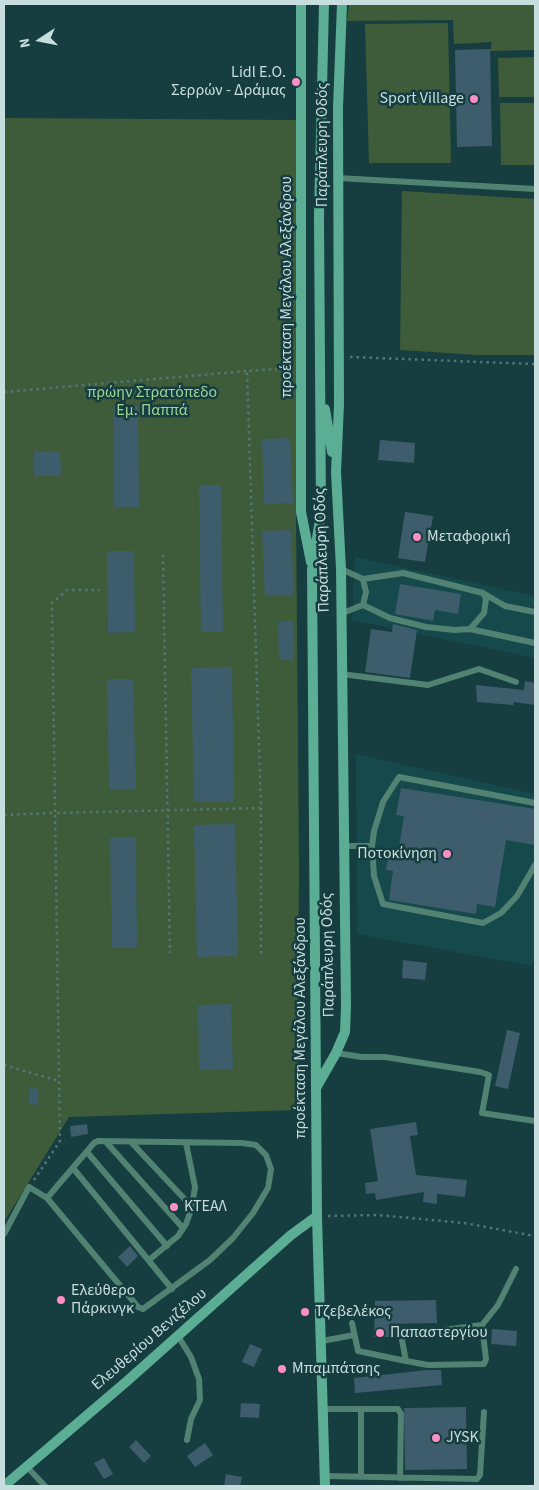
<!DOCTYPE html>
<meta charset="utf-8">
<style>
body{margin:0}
#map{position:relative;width:539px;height:1490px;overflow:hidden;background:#163d3f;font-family:"Source Sans 3",sans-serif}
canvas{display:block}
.frame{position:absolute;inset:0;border:5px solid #c8ddde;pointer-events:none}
.north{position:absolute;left:15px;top:15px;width:50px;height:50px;-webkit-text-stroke:4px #163d3f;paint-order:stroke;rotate:259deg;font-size:14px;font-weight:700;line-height:20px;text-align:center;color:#c8ddde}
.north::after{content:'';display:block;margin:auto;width:18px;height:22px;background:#c8ddde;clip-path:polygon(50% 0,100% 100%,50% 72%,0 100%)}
</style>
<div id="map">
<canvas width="539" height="1490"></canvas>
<div class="frame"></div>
<div class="north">N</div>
</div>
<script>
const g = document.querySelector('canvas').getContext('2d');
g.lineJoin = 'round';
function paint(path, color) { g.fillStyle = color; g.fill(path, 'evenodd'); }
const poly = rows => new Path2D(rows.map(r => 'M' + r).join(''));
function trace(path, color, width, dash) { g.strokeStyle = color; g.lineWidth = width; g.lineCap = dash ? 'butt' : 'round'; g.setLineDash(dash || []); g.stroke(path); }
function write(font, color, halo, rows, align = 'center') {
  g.font = font + ' "Source Sans 3",sans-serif'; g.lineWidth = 5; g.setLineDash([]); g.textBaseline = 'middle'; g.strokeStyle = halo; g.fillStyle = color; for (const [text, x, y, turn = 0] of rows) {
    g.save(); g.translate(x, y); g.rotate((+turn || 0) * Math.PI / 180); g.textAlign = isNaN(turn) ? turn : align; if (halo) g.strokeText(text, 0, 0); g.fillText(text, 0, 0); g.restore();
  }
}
paint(poly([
 [355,557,535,596,535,658,352,620],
 [356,754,535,794,535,960,531,966,357,934]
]), '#15494c');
paint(poly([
 [349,4,535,4,535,50,490,51,492,42,454,44,453,20,347,21],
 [448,23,451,163,369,163,365,24],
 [535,57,535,97,499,97,498,58],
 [500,103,535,103,535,165,501,165],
 [4,118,296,120,301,401,296,510,299,872,297,1110,69,1117,4,1222],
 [402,191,535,199,535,355,478,355,400,350]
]), '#3e5c39');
paint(poly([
 [490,49,492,146,457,147,455,50],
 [114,406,138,406,139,507,114,507],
 [290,438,293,503,264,504,262,439],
 [380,440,415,443,414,463,378,460],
 [60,451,61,476,34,476,34,452],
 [199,485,221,485,223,632,201,632],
 [405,512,433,516,425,562,398,558],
 [291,530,294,595,265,596,262,531],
 [107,551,134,551,135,632,108,633],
 [400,584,461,594,458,614,435,610,433,621,395,614],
 [293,621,294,660,279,660,278,622],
 [393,624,417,630,410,678,365,672,371,629,392,632],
 [232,667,234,802,194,802,191,668],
 [107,679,133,679,136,789,109,789],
 [525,681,535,683,535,705,514,702,513,705,477,702,476,685,524,690],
 [401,788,535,809,535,845,506,840,495,907,477,904,476,914,389,900,393,871,386,870,389,852,398,853,404,816,396,815],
 [235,824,238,956,197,957,194,825],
 [110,837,136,837,137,948,112,948],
 [403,960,427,963,425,980,402,978],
 [231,1004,233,1069,199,1070,198,1005],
 [507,1030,520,1033,508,1089,495,1086],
 [30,1088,39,1089,37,1105,28,1104],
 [416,1122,418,1135,410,1136,416,1175,467,1180,465,1197,437,1194,437,1204,423,1202,424,1192,376,1200,375,1193,366,1194,365,1183,378,1181,370,1129],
 [87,1124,88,1134,71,1137,70,1126],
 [130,1246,138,1256,127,1267,118,1257],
 [436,1300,437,1323,389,1324,389,1337,374,1337,375,1301],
 [492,1329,517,1331,516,1346,491,1344],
 [250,1344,262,1349,254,1367,242,1362],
 [427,1370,441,1370,442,1385,355,1393,354,1378],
 [241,1403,260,1404,259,1418,240,1417],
 [466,1407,467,1469,405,1470,404,1408],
 [136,1440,151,1456,144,1463,129,1447],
 [205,1443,213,1455,195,1467,187,1456],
 [104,1458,113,1474,104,1479,94,1463],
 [226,1474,242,1477,240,1486,224,1486]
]), '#3e5d6c');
trace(poly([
 [350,357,535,364],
 [4,392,247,371],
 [163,555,170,953],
 [261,808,261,956],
 [4,815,55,813,52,603,67,590,100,590],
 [4,1065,59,1081],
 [34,1180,60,1141,55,813,261,808,247,371,291,368],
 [328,1216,378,1215,464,1223,535,1236]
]), '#557678', 2.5, [2.5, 4]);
trace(poly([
 [338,178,535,189],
 [341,569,363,579,403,573,483,593,505,606,535,612],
 [363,605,366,592,363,579],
 [340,614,363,605,390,618,426,627,455,630,470,629,535,643],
 [470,629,484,613,486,599,483,593],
 [341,674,428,685,479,669,516,682],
 [535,803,399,777,383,802,374,831,372,846,374,876,383,904,483,923,501,913,517,896,535,865],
 [343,846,372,846],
 [336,1053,362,1057,385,1057,480,1072,489,1075,482,1113,535,1121],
 [106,1142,183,1228],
 [131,1142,192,1207],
 [87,1152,167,1246],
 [73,1168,172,1289],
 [4,1234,29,1187,47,1198,138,1307,143,1309,210,1260,233,1238,253,1213,268,1188,271,1169,266,1155,256,1145,242,1143,98,1141,94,1143,47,1198],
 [149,1260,178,1236,186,1224,192,1207,195,1187,186,1143],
 [352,1323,358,1351,406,1361,402,1340,404,1335,482,1325],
 [178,1336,191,1357,199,1379,200,1400,191,1419,187,1440],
 [322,1341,354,1335],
 [406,1361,428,1365,484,1364,486,1359,482,1325,498,1305,516,1269],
 [323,1409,398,1409,401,1414,400,1478],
 [361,1409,361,1477],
 [27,1467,45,1486],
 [325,1476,477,1479,480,1475,484,1412]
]), '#518272', 6);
trace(poly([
 [301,4,301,512,311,562],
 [324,4,319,217,321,513,312,570,317,1216,325,1486],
 [325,409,332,452],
 [316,1088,336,1053,345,1032,346,1006,341,569,336,472,339,404,338,108,342,4],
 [4,1486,126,1382,291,1235,317,1216]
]), '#5bad93', 10);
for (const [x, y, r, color] of [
 [296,82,5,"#fb8fc5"],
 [474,99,5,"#fb8fc5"],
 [417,537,5,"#fb8fc5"],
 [447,854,5,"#fb8fc5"],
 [174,1207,5,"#fb8fc5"],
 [61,1300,5,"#fb8fc5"],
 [305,1312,5,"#fb8fc5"],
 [380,1333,5,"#fb8fc5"],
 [282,1369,5,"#fb8fc5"],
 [436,1438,5,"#fb8fc5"]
]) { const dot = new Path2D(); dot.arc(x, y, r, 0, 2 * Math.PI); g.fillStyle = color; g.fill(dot); trace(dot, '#163d3f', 2); }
write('16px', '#c8ddde', '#163d3f', [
 ["Lidl Ε.Ο.",286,73,"right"],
 ["Σερρών - Δράμας",286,91,"right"],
 ["Sport Village",464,99,"right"],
 ["Μεταφορική",427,537],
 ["Ποτοκίνηση",437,854,"right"],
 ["ΚΤΕΑΛ",184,1207],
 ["Ελεύθερο",71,1291],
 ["Πάρκινγκ",71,1309],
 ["Τζεβελέκος",315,1312],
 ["Παπαστεργίου",390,1333],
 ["Μπαμπάτσης",292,1369],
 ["JYSK",446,1438]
], 'left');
write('16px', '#c8ddde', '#163d3f', [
 ["Παράπλευρη Οδός",323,145,-90],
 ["προέκταση Μεγάλου Αλεξάνδρου",287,287,-90],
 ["Παράπλευρη Οδός",323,550,-92],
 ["Παράπλευρη Οδός",329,955,-91],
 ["προέκταση Μεγάλου Αλεξάνδρου",301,1028,-90],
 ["Ελευθερίου Βενιζέλου",150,1340,-41]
]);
write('16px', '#9fd596', '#163d3f', [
 ["πρώην Στρατόπεδο",152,393],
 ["Εμ. Παππά",152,411]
]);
</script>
